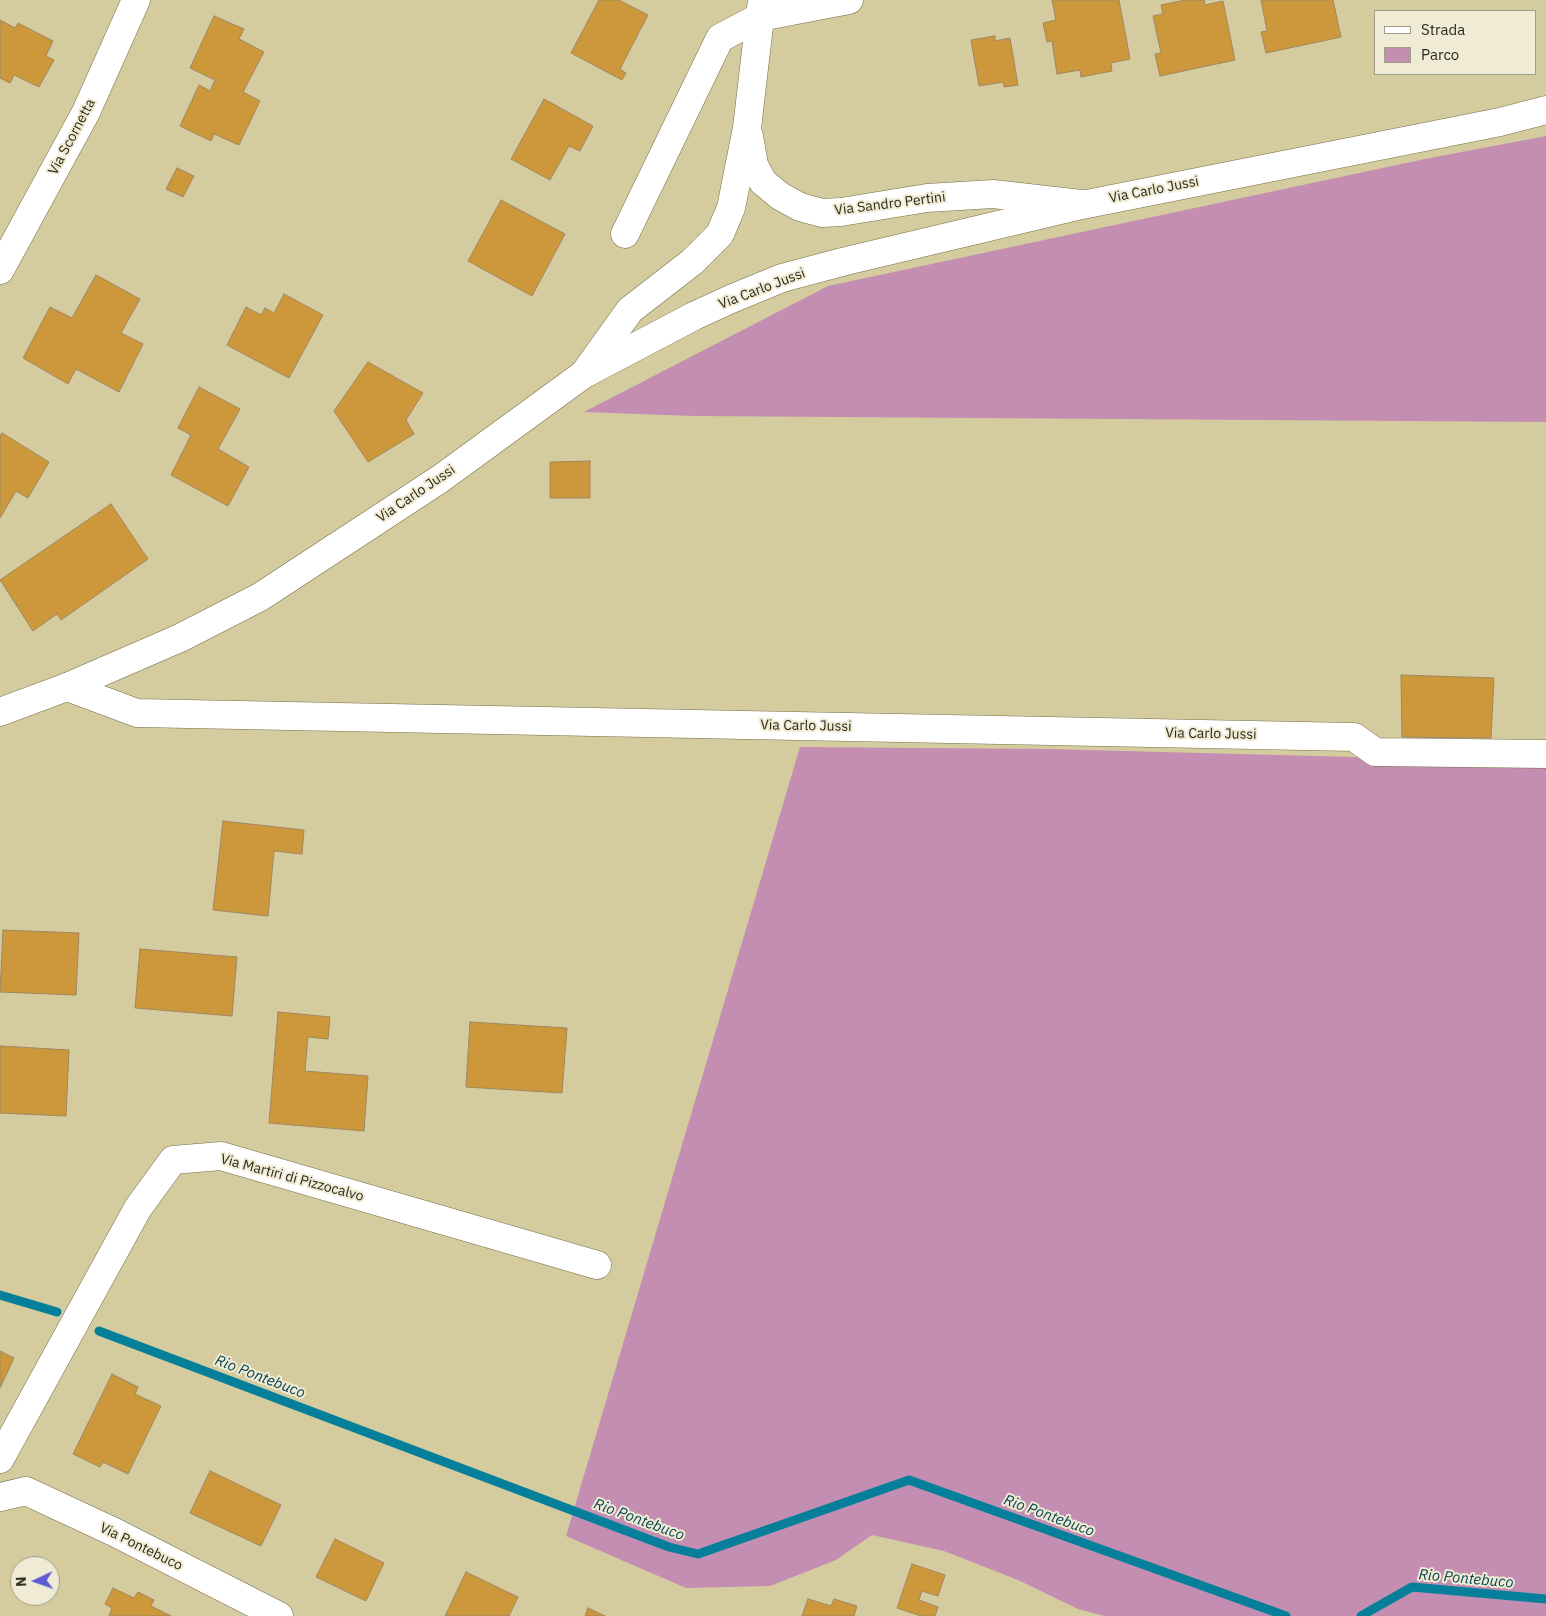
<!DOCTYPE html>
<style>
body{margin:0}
#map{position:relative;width:1546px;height:1616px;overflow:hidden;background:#d4cb9e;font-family:"IBM Plex Sans",sans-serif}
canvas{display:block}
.legend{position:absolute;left:1374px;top:10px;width:162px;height:65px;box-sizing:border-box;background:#efebd5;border:1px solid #a19d89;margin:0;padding:6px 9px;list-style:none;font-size:15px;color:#2d2918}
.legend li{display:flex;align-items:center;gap:10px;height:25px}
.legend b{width:25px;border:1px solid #a19d89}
.north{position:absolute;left:10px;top:1556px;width:50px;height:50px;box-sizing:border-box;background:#efebd5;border:1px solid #a19d89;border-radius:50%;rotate:267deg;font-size:14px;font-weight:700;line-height:20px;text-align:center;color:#2d2918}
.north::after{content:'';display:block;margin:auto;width:18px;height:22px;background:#5e5dd6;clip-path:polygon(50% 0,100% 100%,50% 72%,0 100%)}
</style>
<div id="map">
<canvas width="1546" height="1616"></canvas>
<ul class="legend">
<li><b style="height:6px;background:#fff"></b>Strada</li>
<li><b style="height:14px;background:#c38eb2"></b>Parco</li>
</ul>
<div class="north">N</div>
</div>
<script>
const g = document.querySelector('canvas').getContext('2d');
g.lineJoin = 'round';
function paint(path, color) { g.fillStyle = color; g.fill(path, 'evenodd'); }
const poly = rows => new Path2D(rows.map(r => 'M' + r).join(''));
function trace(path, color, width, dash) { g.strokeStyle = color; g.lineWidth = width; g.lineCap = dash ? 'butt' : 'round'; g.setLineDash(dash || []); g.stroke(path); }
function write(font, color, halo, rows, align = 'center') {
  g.font = font + ' "IBM Plex Sans",sans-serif'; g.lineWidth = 4; g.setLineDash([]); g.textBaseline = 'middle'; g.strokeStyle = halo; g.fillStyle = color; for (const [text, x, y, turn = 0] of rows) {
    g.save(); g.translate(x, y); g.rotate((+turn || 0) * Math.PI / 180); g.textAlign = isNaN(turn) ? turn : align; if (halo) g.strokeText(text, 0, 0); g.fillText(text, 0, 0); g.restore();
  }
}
paint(poly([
 [1546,136,1546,422,695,416,584,412,828,286,1425,159],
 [800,747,1047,749,1546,762,1546,1616,1105,1616,1078,1609,1018,1580,944,1551,872,1535,836,1560,770,1586,686,1588,566,1536]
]), '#c38eb2');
trace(poly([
 [0,1295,57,1312],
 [99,1331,669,1547,698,1554,909,1480,1286,1616],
 [1361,1616,1412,1587,1546,1599]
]), '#06809a', 9);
const building = poly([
 [599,0,619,0,648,15,620,69,626,73,622,80,571,53,599,0],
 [1052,0,1119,0,1130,59,1111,63,1112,71,1081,77,1080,70,1057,74,1052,41,1047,42,1043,23,1056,20,1052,0],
 [1185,0,1204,0,1205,5,1223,1,1235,60,1160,76,1155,54,1161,53,1153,16,1163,14,1161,5,1185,0],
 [1261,0,1333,0,1341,37,1266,53,1261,32,1267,31,1261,0],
 [214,16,244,29,239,39,264,52,243,92,260,101,239,145,214,134,211,141,180,126,199,85,210,91,215,80,190,68,214,16],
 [0,20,15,28,18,23,53,41,46,56,54,60,39,87,14,75,10,83,0,78,0,20],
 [995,36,995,41,1010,38,1018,85,1004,87,1003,82,979,86,971,40,995,36],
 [544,99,593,126,580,151,569,146,550,180,511,159,544,99],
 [177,168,194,176,183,197,166,189,177,168],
 [501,200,565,234,532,296,468,261,501,200],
 [96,275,140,299,121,333,143,344,119,392,76,369,68,384,23,358,50,307,72,318,96,275],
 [284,294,323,315,289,378,227,345,246,307,261,315,265,308,274,313,284,294],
 [368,362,423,393,406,420,414,434,368,462,334,411,368,362],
 [199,387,240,409,218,449,249,467,228,506,171,475,191,435,178,428,199,387],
 [2,433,49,462,28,498,16,491,0,518,0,436,2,433],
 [590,461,590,498,550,498,550,462,590,461],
 [111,504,148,559,61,620,57,614,33,631,0,580,111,504],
 [1401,675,1494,678,1491,738,1402,737,1401,675],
 [223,821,304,830,302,854,274,851,268,916,213,910,223,821],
 [3,930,79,933,76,995,0,992,3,930],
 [140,949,237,957,232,1016,135,1008,140,949],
 [278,1012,330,1017,328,1039,308,1037,305,1071,368,1076,364,1131,269,1123,278,1012],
 [470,1022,567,1028,562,1093,466,1087,470,1022],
 [0,1046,69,1050,66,1116,0,1113,0,1046],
 [0,1351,14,1358,0,1388,0,1351],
 [112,1374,138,1387,135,1394,161,1406,128,1474,103,1462,100,1467,73,1454,112,1374],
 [210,1471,281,1505,261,1546,190,1513,210,1471],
 [335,1539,384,1563,366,1601,316,1577,335,1539],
 [912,1564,945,1575,938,1596,922,1591,919,1600,938,1607,935,1616,921,1616,897,1608,912,1564],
 [466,1572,518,1597,509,1616,445,1616,466,1572],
 [113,1588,134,1598,138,1592,154,1600,151,1606,171,1616,109,1616,112,1608,105,1604,113,1588],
 [808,1599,831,1606,834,1599,857,1606,854,1616,802,1616,808,1599],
 [588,1608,605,1616,585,1616,588,1608]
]);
paint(building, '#cc983b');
trace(building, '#9f8761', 1);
const minor = poly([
 [749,136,754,165,763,182,780,196,800,207,822,213,841,212,927,198,993,194,1081,204],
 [625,234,720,38,760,17,849,0],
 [0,270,86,112,136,0],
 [584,374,630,310,692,262,720,234,731,208,747,128,762,0],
 [67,687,137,713,1354,737,1375,752,1546,754],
 [0,1459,138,1208,173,1160,221,1156,597,1265],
 [0,1497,26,1491,114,1532,279,1616]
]);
const tertiary = poly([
 [0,712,67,687,180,638,260,597,440,479,584,374,694,316,731,299,782,278,846,261,1082,205,1500,122,1546,110]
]);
trace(minor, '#766e44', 29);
trace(tertiary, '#766e44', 29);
trace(minor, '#fff', 28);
trace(tertiary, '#fff', 28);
write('14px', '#2d2918', '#efebd5', [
 ["Via Scornetta",72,137,-62],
 ["Via Carlo Jussi",1154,190,-11],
 ["Via Sandro Pertini",890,204,-7],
 ["Via Carlo Jussi",762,289,-21],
 ["Via Carlo Jussi",416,494,-34],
 ["Via Carlo Jussi",806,726,1],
 ["Via Carlo Jussi",1211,734,1],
 ["Via Martiri di Pizzocalvo",292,1178,15],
 ["Via Pontebuco",141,1547,26]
]);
write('italic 15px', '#064452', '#efebd5', [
 ["Rio Pontebuco",260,1377,21],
 ["Rio Pontebuco",1049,1516,20],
 ["Rio Pontebuco",639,1520,20],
 ["Rio Pontebuco",1466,1579,5]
]);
</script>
